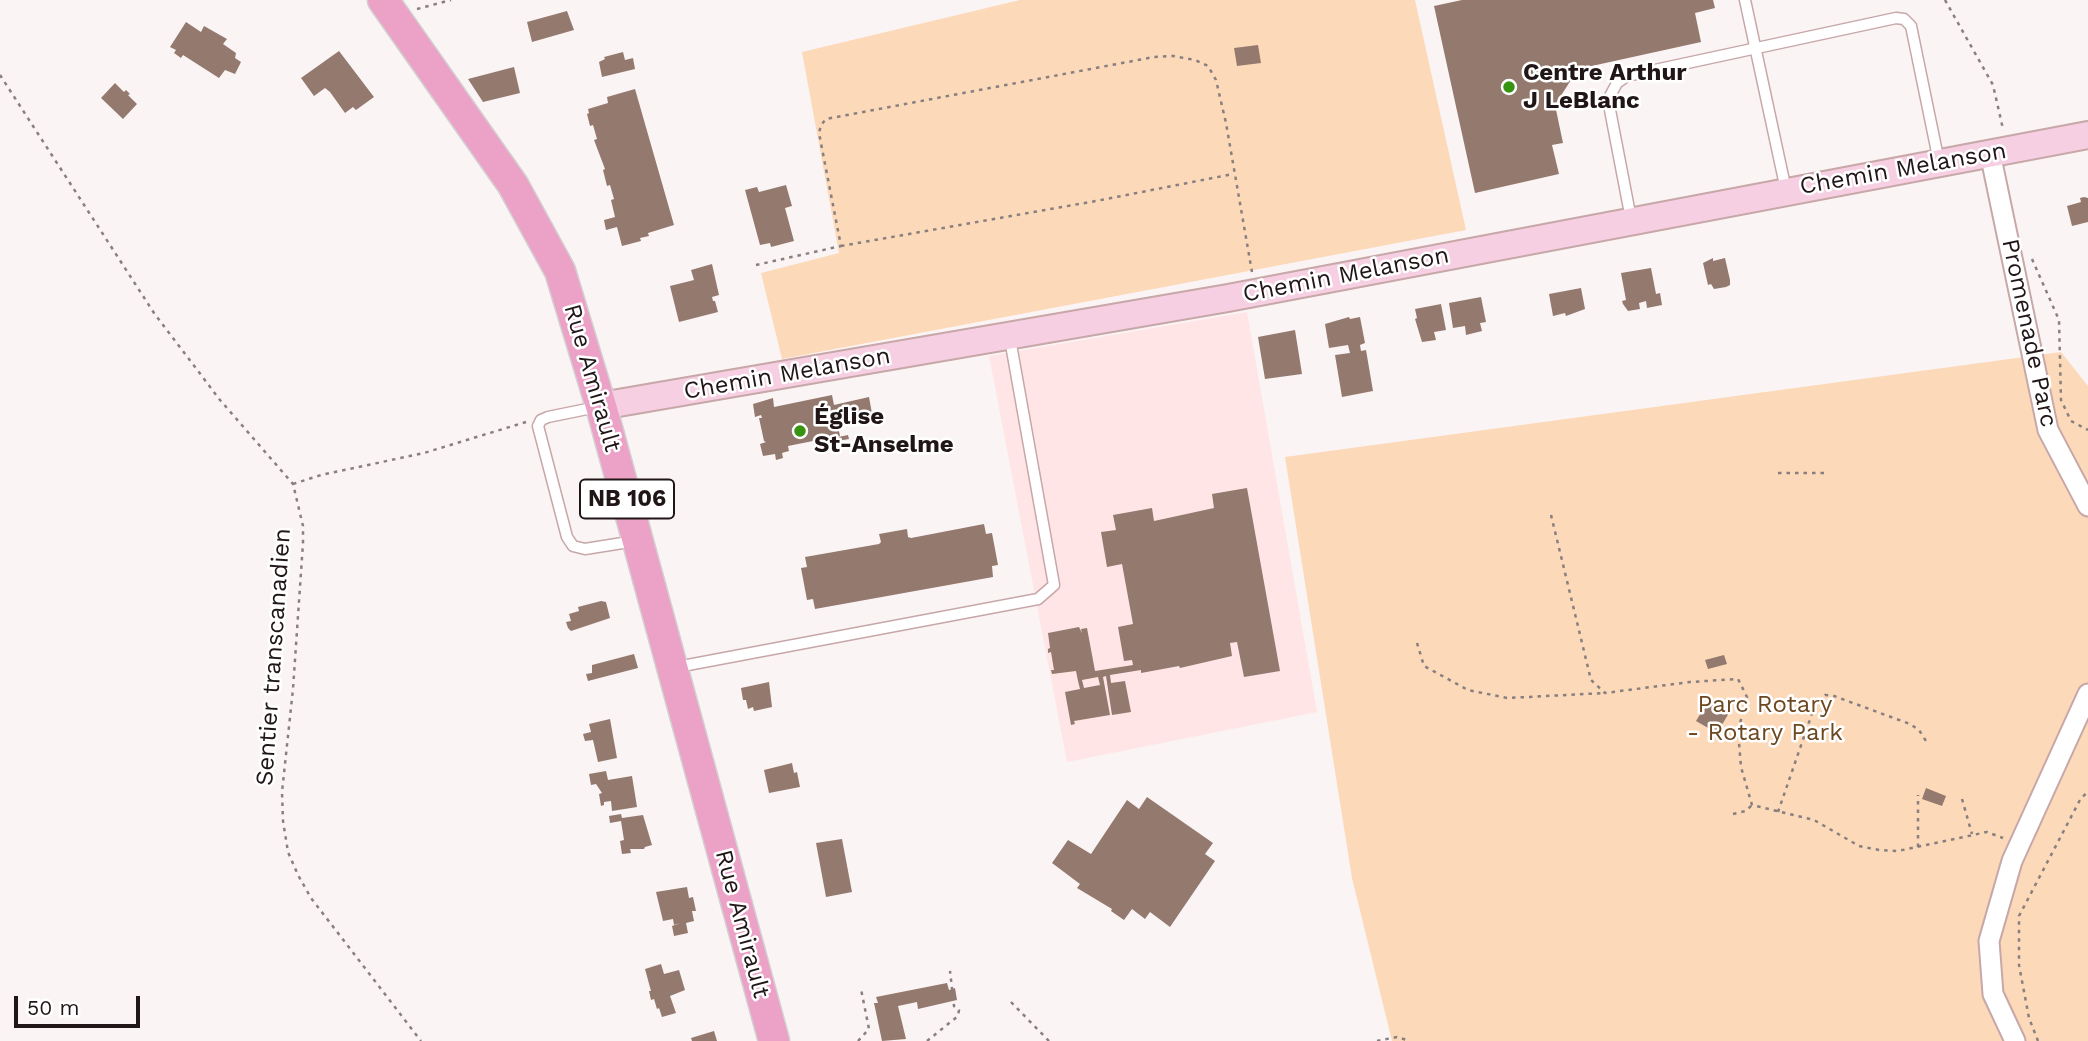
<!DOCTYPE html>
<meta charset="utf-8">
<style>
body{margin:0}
#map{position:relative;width:2088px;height:1041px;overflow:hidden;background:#fbf4f4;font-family:"Work Sans",sans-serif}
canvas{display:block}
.scale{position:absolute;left:14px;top:996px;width:126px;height:32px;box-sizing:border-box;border:4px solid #211617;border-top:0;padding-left:9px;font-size:21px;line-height:24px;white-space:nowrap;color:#211617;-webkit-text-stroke:5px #fff;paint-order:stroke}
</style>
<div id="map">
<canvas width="2088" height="1041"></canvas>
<div class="scale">50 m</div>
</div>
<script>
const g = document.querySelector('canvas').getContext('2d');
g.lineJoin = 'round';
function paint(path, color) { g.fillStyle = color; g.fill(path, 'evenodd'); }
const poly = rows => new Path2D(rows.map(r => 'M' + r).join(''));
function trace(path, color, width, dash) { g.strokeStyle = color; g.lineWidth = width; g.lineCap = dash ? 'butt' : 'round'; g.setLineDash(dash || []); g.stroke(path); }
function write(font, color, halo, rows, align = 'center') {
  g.font = font + ' "Work Sans",sans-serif'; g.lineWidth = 5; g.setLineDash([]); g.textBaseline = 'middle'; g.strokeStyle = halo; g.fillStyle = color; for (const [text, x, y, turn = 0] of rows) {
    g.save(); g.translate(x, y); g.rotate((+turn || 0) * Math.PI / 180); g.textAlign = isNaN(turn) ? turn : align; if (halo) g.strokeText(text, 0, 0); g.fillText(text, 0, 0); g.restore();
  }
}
paint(poly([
 [1247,312,1317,712,1067,762,989,356]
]), '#ffe5e6');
paint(poly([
 [1020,0,1415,0,1466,230,782,359,761,273,839,253,802,52],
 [2061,352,2088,386,2088,1041,1392,1041,1352,878,1285,457]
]), '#fcd9b8');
paint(poly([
 [1462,0,1713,0,1715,8,1695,13,1701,42,1578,69,1555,105,1563,143,1552,145,1559,174,1475,193,1434,6],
 [567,11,574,30,532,42,527,22],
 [186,22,201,32,204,26,227,39,223,44,236,53,235,58,241,62,235,74,225,70,219,78,183,55,181,58,174,53,176,50,170,47],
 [1258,45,1261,63,1237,66,1234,48],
 [339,51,374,97,356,110,353,107,345,113,330,92,325,88,314,96,301,78],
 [623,52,625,60,633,58,635,69,602,77,599,62,605,59,604,57],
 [514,67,520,93,483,102,468,79],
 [115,83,124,92,126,90,130,94,128,95,137,104,123,119,101,98],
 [635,89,674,225,648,233,649,236,640,238,641,241,622,246,617,227,606,230,604,220,615,217,611,200,614,199,610,185,607,186,603,170,605,169,594,140,597,139,593,125,590,126,587,114,589,113,588,109,608,103,607,97],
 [786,185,792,206,785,208,794,241,771,247,770,243,760,245,745,190,757,187,759,192],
 [2084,197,2088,198,2088,222,2072,226,2067,206,2081,202,2080,198],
 [1713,258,1713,261,1725,258,1730,280,1730,285,1726,287,1714,289,1711,284,1708,285,1703,263],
 [712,264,719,295,712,297,713,301,715,301,718,312,679,322,670,286,694,280,691,270],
 [1651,268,1656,294,1660,293,1662,305,1647,308,1646,301,1639,303,1640,309,1628,311,1623,304,1622,301,1626,300,1621,273],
 [1581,288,1585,309,1566,316,1565,313,1553,316,1549,294],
 [1481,297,1486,322,1480,323,1482,331,1466,335,1465,326,1453,328,1449,303],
 [1441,304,1446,330,1434,332,1436,340,1422,342,1415,319,1417,318,1415,309],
 [1349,317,1350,319,1360,317,1365,343,1360,345,1361,351,1366,350,1373,391,1342,397,1335,355,1350,353,1348,345,1329,348,1325,324],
 [1295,330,1302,374,1265,379,1258,337],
 [832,395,834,405,869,397,873,419,838,426,840,436,829,439,848,435,849,439,826,443,825,439,821,440,822,448,815,450,813,441,788,446,789,451,782,453,783,458,776,460,775,454,763,456,760,444,766,442,764,441,759,418,762,418,761,415,755,417,753,404,773,398,774,407],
 [1247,488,1280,671,1244,677,1237,642,1230,643,1232,656,1180,668,1179,666,1141,673,1141,670,1110,675,1111,683,1125,681,1131,712,1112,715,1106,676,1103,677,1110,715,1074,721,1075,724,1071,725,1065,692,1080,689,1078,681,1076,671,1052,674,1051,670,1054,670,1051,652,1048,653,1048,649,1050,648,1048,633,1079,627,1082,633,1081,629,1087,628,1095,671,1133,665,1132,660,1124,661,1118,627,1133,624,1122,564,1107,567,1101,532,1116,530,1113,515,1152,508,1154,521,1168,518,1214,508,1212,494],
 [1098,677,1100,685,1084,688,1082,680],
 [984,524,986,534,992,533,998,565,992,566,993,577,815,609,813,599,807,600,801,568,807,567,805,557,879,544,881,542,879,534,907,529,908,537,911,538],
 [601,601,606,602,610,618,571,631,568,628,566,622,571,621,569,614,579,611,578,607],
 [634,654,638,668,588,681,586,674,592,673,592,665],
 [1724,655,1727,664,1708,669,1705,660],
 [769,682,772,707,754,711,753,707,748,709,746,700,743,700,741,688],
 [1708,701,1729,713,1717,733,1696,721],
 [610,719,617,758,598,762,593,740,585,741,583,734,591,732,589,724],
 [792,763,794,773,797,772,800,787,769,793,764,770],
 [606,771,608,780,632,776,637,807,612,811,611,801,604,802,604,805,601,806,599,794,602,793,596,784,591,785,589,774],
 [1926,788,1946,796,1942,806,1922,799],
 [1147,797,1213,843,1205,854,1215,861,1170,927,1150,912,1145,919,1132,909,1124,920,1111,911,1112,909,1077,888,1080,884,1052,863,1068,840,1091,854,1127,800,1139,809],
 [621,814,622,818,643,815,652,845,645,847,644,849,630,849,631,853,622,854,620,841,624,840,621,821,610,823,609,816],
 [842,839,852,892,826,897,816,843],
 [687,887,689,898,693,897,696,911,692,911,694,921,686,923,688,933,674,936,672,926,681,923,674,925,673,919,663,921,656,892],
 [661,964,664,974,679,970,685,990,670,996,676,1013,662,1017,659,1008,657,1009,654,999,651,1000,649,991,651,991,645,969],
 [947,983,949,990,955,988,957,1000,918,1009,917,1002,898,1006,906,1039,882,1041,874,1003,878,1003,876,997],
 [714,1031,717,1041,692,1041,691,1038]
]), '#94796f');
const lane = poly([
 [1745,0,1786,190],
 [1631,219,1610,110,1610,96,1617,83,1627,76,1896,18,1904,19,1911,26,1939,162],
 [597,407,548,417,541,420,538,426,567,537,573,546,585,549,635,541],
 [677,667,1038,599,1054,585,1010,339]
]);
const street = poly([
 [1990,153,2048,430,2088,506],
 [2015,1041,1993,994,1989,941,2012,861,2088,694]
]);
const secondary = poly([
 [601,406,1228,298,2088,135]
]);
const primary = poly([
 [383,0,513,185,560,271,601,406,774,1041]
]);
trace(lane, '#c7a7a8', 13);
trace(street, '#c7a7a8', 23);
trace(secondary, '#c7a7a8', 30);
trace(primary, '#d3d0d1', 33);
trace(poly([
 [1945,0,1993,85,2003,129],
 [417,9,451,0],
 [0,75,154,313,220,400,293,484,303,526,303,543,293,689,282,792,283,821,288,852,298,875,311,898,421,1041],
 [841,246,1096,201,1233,174],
 [2032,259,2059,320,2061,400,2071,421,2088,430],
 [756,265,841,246,819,133,821,125,826,119,1154,57,1173,56,1195,60,1208,66,1216,80,1226,123,1252,272],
 [1778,473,1829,473],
 [293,484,321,475,424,453,526,422],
 [1551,515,1591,680,1605,693,1690,682,1738,679,1747,697,1738,731,1741,767,1752,805,1814,820,1859,846,1879,850,1898,851,1987,832,2003,838],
 [1417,643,1424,666,1468,690,1507,698,1605,693],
 [1962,799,1972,834],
 [1778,812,1816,702,1825,695,1834,696,1910,724,1919,730,1926,741],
 [1733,814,1746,811,1752,805],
 [1918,847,1918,795],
 [1011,1002,1049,1041],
 [858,1041,869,1029,861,989],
 [927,1041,958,1016,959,1010,954,1006,950,971],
 [1377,1041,1397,1037,1410,1041],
 [2038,1041,2029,1018,2019,965,2019,916,2081,798,2088,792]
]), '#887f80', 2.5, [3.5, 5]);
trace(lane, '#fff', 10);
trace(street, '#fff', 19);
trace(secondary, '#f6d0e2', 26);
trace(primary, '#eca1c6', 30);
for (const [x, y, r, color] of [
 [1509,87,7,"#379410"],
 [800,431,7,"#379410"]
]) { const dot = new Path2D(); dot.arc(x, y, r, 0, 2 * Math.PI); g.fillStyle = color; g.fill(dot); trace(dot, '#fff', 2.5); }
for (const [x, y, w] of [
 [627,499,94]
]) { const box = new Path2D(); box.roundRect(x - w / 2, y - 19.5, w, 39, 5); g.fillStyle = '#fff'; g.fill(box); trace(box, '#211617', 2); }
write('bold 23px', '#211617', null, [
 ["NB 106",627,499]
]);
write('bold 24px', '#211617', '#fff', [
 ["Centre Arthur",1523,73],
 ["J LeBlanc",1523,101],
 ["Église",814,417],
 ["St-Anselme",814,445]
], 'left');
write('24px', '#211617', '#fff', [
 ["Chemin Melanson",1903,169,-10],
 ["Chemin Melanson",1346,275,-11],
 ["Promenade Parc",2029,333,78],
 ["Chemin Melanson",787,374,-10],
 ["Rue Amirault",592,378,74],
 ["Sentier transcanadien",274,657,-86],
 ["Rue Amirault",742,924,75]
]);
write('24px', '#6c4720', '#fff', [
 ["Parc Rotary",1765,705],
 ["- Rotary Park",1765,733]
]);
</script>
